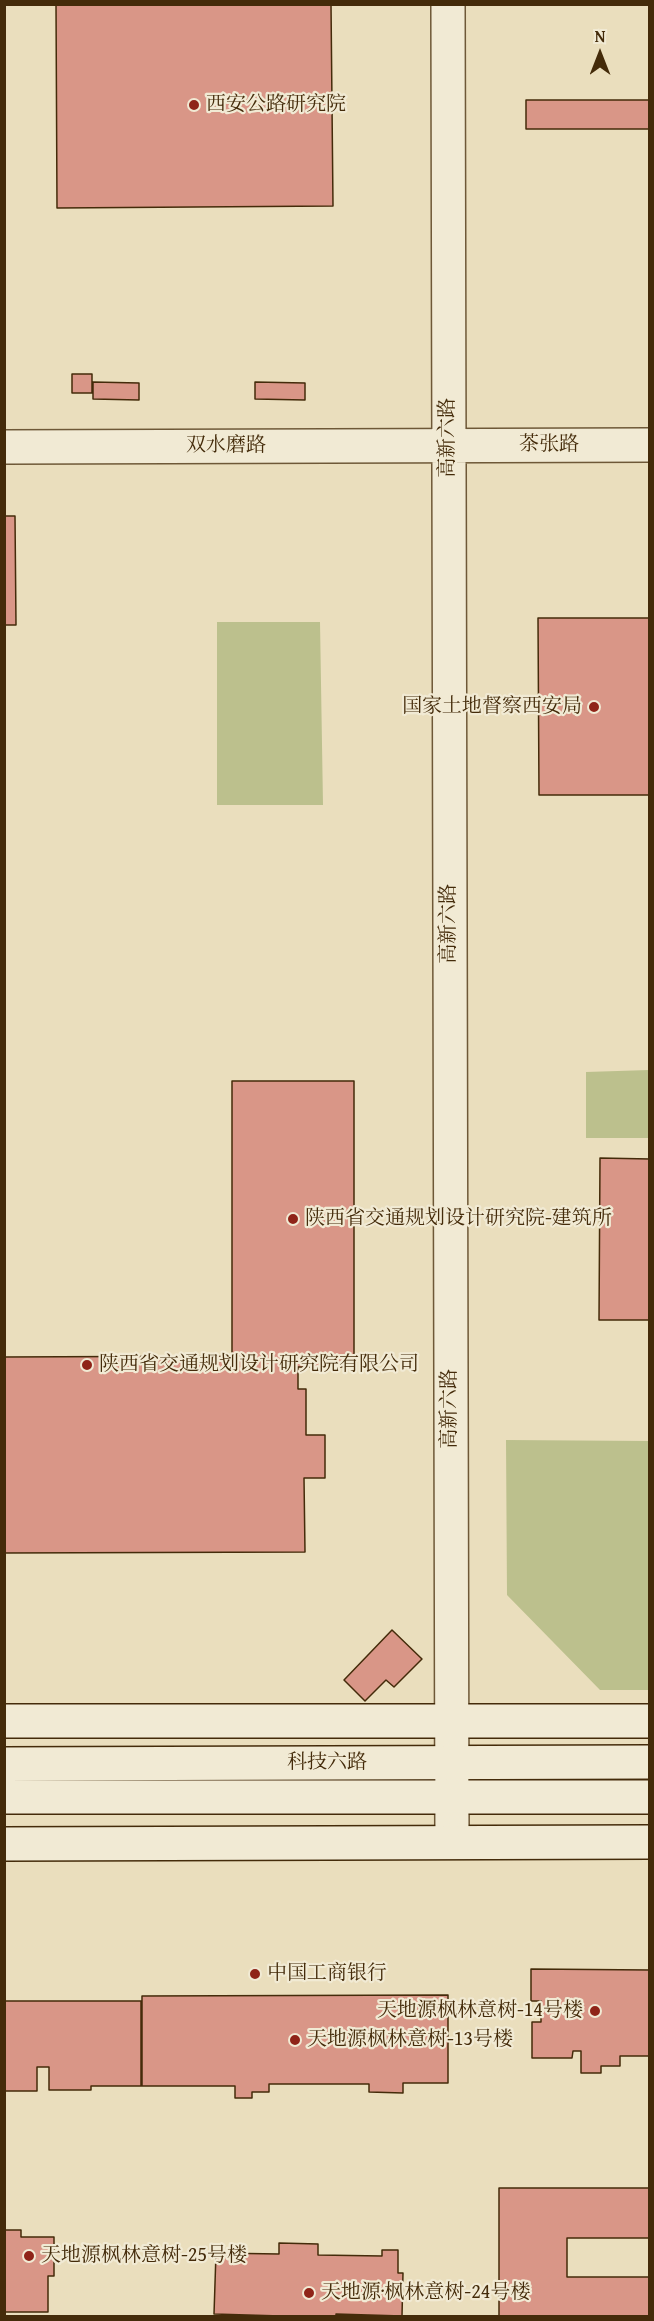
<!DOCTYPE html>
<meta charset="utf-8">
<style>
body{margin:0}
#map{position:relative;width:654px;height:2321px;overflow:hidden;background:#eadebd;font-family:"Gentium Book Plus",serif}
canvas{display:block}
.frame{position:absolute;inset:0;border:6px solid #442b0a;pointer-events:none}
.north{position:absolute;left:570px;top:24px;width:60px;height:60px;-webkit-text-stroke:4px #f1ead4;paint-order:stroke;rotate:0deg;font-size:16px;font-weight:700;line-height:24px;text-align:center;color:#442b0a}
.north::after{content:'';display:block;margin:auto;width:21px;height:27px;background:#442b0a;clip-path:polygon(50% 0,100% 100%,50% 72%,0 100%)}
</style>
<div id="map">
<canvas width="654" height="2321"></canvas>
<div class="frame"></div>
<div class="north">N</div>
</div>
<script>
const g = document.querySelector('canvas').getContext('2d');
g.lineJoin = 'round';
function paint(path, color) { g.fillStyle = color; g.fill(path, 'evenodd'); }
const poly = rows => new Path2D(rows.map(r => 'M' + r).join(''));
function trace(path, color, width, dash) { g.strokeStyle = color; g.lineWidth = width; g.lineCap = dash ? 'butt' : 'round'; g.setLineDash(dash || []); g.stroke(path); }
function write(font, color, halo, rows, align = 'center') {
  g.font = font + ' "Gentium Book Plus","Noto Serif SC",serif'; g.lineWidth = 4.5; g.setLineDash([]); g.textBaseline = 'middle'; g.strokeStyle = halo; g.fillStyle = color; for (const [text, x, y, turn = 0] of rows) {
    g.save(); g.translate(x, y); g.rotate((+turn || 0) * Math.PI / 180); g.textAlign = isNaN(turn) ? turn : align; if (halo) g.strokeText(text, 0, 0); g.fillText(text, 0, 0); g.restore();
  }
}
paint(poly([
 [217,622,320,622,323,805,217,805],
 [649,1070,649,1138,586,1138,586,1072],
 [506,1440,649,1441,649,1690,600,1690,507,1595]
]), '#bcc08d');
const building = poly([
 [56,4,331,4,333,206,57,208,56,4],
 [526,100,650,100,650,129,526,129,526,100],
 [72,374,92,374,92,393,72,393,72,374],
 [93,382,139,383,139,400,93,399,93,382],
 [255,382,305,383,305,400,255,399,255,382],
 [4,516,15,516,16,625,4,625,4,516],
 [538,618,650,618,650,795,539,795,538,618],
 [232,1081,354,1081,354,1367,298,1367,298,1389,306,1389,306,1435,325,1435,325,1478,304,1478,305,1552,4,1553,4,1357,232,1356,232,1081],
 [600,1158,650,1159,650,1320,599,1320,600,1158],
 [392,1630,422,1659,394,1687,386,1680,365,1701,344,1680,392,1630],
 [531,1969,650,1970,650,2056,620,2056,620,2066,601,2066,601,2073,581,2073,581,2051,573,2051,572,2058,532,2058,532,2022,541,2022,541,2001,531,2001,531,1969],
 [448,1995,448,2083,403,2083,403,2093,369,2092,369,2084,269,2084,269,2092,252,2092,252,2098,235,2098,235,2086,142,2086,142,1996,448,1995],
 [4,2001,141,2001,141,2086,91,2086,91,2090,49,2090,49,2067,37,2067,37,2091,4,2091,4,2001],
 [499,2188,650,2188,650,2238,567,2238,567,2277,650,2277,650,2316,499,2316,499,2188],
 [4,2230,21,2230,21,2237,54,2237,54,2276,48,2276,48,2312,4,2312,4,2230],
 [279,2243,318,2244,318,2255,382,2256,382,2250,398,2250,398,2273,403,2273,402,2316,336,2314,336,2316,281,2316,214,2314,216,2253,279,2254,279,2243]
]);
paint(building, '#d99687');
trace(building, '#442b0a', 1.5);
const tertiary = poly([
 [448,4,452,1842],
 [4,447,650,445]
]);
const secondary = poly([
 [4,1721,650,1721],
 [4,1764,650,1762],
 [4,1797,650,1797],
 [4,1844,650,1842]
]);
trace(tertiary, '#6e5837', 36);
trace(secondary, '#442b0a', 36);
trace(tertiary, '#f1ead4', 33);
trace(secondary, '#f1ead4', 33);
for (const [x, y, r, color] of [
 [194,105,6,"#8f2418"],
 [594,707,6,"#8f2418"],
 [293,1219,6,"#8f2418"],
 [87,1365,6,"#8f2418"],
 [255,1974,6,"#8f2418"],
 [595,2011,6,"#8f2418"],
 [295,2040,6,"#8f2418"],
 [29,2256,6,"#8f2418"],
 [309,2293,6,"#8f2418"]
]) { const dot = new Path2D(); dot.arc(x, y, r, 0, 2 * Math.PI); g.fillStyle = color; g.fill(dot); trace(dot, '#f1ead4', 2); }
write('20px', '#442b0a', '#f1ead4', [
 ["西安公路研究院",206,105],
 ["国家土地督察西安局",582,707,"right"],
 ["陕西省交通规划设计研究院-建筑所",305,1219],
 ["陕西省交通规划设计研究院有限公司",99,1365],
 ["中国工商银行",267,1974],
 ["天地源枫林意树-14号楼",583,2011,"right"],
 ["天地源枫林意树-13号楼",307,2040],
 ["天地源枫林意树-25号楼",41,2256],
 ["天地源·枫林意树-24号楼",321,2293]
], 'left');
write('20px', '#442b0a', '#f1ead4', [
 ["高新六路",448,438,-90],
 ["茶张路",549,445],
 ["双水磨路",226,446],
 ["高新六路",449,924,-90],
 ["高新六路",450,1409,-90],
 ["科技六路",327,1763]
]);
</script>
